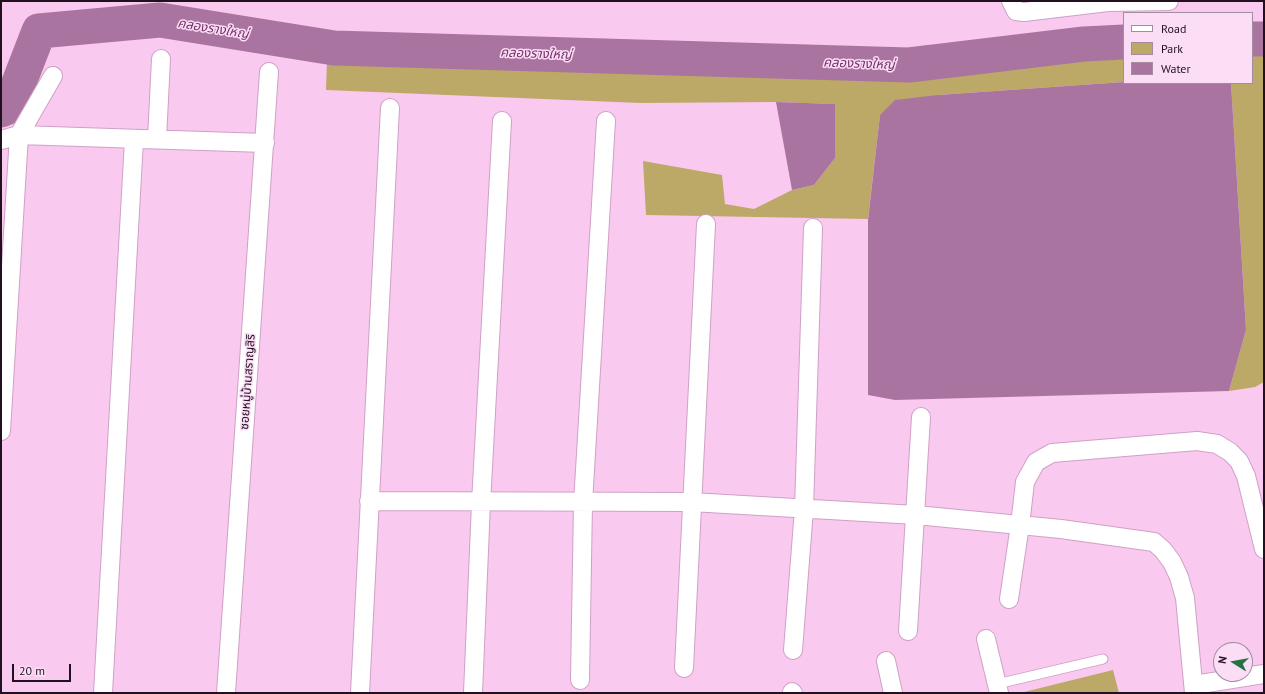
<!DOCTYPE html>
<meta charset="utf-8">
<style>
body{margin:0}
#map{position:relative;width:1265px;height:694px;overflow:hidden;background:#fac9f0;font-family:"PT Sans",sans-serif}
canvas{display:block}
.frame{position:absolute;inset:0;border:2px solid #21101e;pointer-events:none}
.legend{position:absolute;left:1123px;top:12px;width:130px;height:72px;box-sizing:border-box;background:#fbdef5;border:1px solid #a48c9f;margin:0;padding:5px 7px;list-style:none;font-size:12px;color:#21101e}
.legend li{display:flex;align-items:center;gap:8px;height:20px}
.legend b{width:20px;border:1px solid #a48c9f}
.north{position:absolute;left:1213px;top:642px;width:40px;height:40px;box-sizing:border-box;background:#fbdef5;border:1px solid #a48c9f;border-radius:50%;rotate:281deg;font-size:11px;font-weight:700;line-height:16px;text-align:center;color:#21101e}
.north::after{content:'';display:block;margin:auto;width:14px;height:18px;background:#237343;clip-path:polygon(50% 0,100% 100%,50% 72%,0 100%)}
.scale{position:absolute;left:12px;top:664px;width:59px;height:18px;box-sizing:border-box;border:2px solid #21101e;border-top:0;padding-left:5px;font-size:12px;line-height:14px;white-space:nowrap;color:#21101e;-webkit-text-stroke:3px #fbdef5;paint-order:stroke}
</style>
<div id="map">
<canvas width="1265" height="694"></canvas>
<div class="frame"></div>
<ul class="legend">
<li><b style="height:5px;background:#fff"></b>Road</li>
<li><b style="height:11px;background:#bca967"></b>Park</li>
<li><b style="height:11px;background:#aa74a0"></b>Water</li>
</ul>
<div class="north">N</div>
<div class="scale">20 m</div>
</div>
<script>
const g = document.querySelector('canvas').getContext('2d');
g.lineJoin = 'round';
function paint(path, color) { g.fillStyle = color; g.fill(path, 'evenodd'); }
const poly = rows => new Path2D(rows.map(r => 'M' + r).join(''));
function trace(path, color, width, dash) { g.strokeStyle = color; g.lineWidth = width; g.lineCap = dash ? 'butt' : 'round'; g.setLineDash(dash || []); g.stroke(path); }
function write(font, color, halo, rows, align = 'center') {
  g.font = font + ' "PT Sans","Noto Sans Thai",sans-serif'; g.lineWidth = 3; g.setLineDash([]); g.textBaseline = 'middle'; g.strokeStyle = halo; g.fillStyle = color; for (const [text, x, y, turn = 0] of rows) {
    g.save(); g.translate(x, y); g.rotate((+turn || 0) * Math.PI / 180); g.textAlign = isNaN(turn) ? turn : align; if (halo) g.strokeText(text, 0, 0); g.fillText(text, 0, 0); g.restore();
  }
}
paint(poly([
 [1252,56,1264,56,1264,382,1255,387,1229,391,1246,330,1231,83,1252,83],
 [1124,58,1124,82,938,95,880,115,868,219,646,215,643,161,722,175,725,204,754,209,792,190,814,185,835,158,835,104,776,102,640,103,326,90,327,61,447,68,632,71,782,76,946,71,1025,60,1117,60],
 [1113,670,1119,693,1020,693]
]), '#bca967');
paint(poly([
 [1124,82,1231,83,1246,330,1229,391,895,400,868,395,868,220,880,115,895,100,938,95],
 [776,102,835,104,835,158,814,185,792,190]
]), '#aa74a0');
trace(poly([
 [1252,39,1264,39],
 [1,110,10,106,39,31,160,20,334,48,909,65,1084,44,1124,42]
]), '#aa74a0', 35);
const service = poly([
 [997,684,1103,659]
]);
const minor = poly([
 [1011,1,1016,11,1024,12,1108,2,1169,1],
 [157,139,161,59],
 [1,140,19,135,265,143],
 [1,431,19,135,53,76],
 [369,501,691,502,916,515,1061,529,1154,542,1163,550,1172,562,1179,577,1185,598,1194,693],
 [1009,599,1020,525,1025,482,1036,462,1052,453,1197,441,1217,444,1230,452,1239,461,1246,476,1264,549],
 [908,631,921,417],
 [986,639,999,693],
 [793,650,804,509,813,228],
 [886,661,893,693],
 [684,668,706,224],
 [580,680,583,503,606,121],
 [1194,685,1264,674],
 [792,692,793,693],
 [103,693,134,140],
 [226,693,269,72],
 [360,693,390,108],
 [473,693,481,503,502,121]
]);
trace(service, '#cfa1c6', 11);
trace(minor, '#cfa1c6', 20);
trace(service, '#fff', 9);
trace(minor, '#fff', 18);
write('12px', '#21101e', '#fbdef5', [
 ["ซอยหมู่บ้านสราญสิริ",248,382,-86]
]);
write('italic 13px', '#75326c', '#fbdef5', [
 ["คลองรางใหญ่",213,29,9],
 ["คลองรางใหญ่",536,54,2],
 ["คลองรางใหญ่",859,64,2]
]);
</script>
